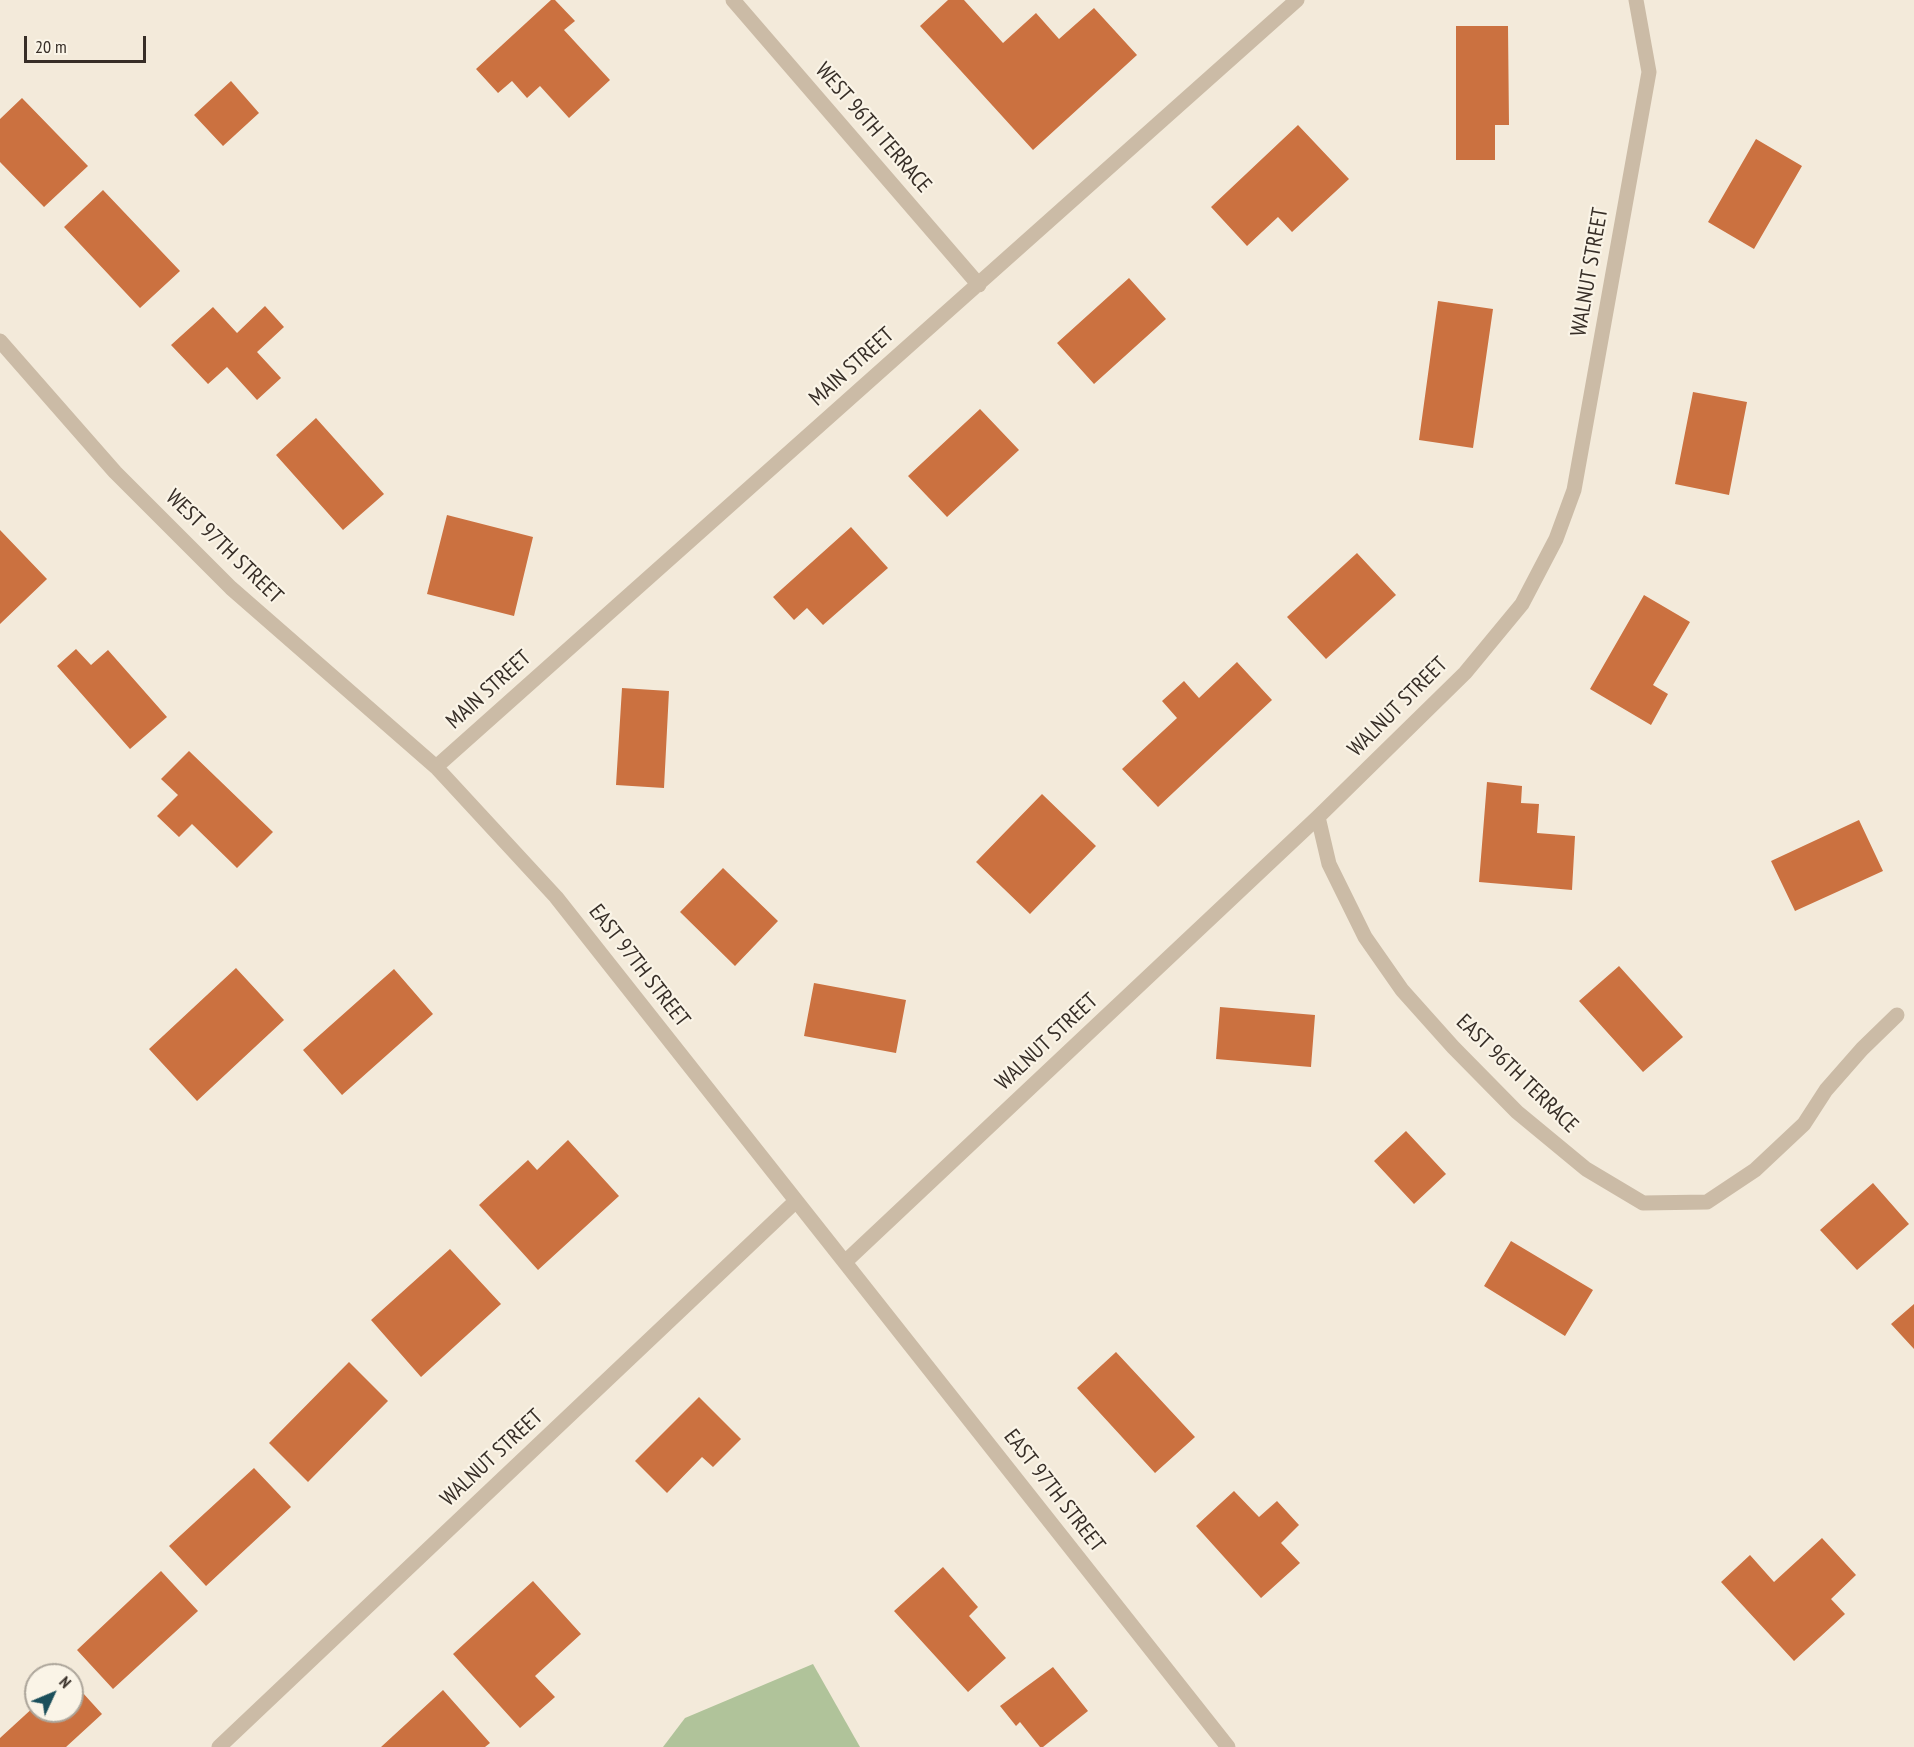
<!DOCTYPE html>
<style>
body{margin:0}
#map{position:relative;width:1914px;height:1747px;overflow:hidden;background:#f3eada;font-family:"PT Sans Narrow",sans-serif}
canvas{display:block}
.north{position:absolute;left:24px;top:1663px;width:60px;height:60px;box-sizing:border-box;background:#faf4e7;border:2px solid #aca59a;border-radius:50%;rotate:46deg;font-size:16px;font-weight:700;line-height:24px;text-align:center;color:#372e27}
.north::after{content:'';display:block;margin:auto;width:21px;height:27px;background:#1b4f5b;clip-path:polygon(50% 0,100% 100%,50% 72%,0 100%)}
.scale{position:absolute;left:24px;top:36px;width:122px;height:27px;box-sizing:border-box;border:3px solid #372e27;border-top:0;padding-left:8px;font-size:18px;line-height:21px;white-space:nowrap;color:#372e27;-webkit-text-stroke:4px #faf4e7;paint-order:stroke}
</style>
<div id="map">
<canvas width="1914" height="1747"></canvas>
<div class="north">N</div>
<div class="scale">20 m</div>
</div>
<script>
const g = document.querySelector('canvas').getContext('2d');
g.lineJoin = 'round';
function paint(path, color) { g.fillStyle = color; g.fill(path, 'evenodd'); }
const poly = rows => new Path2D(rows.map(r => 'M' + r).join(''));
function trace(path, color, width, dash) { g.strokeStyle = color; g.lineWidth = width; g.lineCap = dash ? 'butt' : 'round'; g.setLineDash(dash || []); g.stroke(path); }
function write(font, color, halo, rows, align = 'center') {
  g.font = font + ' "PT Sans Narrow",sans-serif'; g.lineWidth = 4.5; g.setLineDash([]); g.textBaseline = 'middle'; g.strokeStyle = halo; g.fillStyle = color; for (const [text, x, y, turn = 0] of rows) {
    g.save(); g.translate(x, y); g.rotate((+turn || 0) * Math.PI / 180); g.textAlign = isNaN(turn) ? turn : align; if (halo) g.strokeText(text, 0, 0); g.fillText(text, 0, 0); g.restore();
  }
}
paint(poly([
 [813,1664,860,1747,663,1747,685,1718]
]), '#b0c39a');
paint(poly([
 [551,0,555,0,575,21,564,30,610,80,569,118,540,86,527,98,512,81,498,93,476,69],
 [948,0,964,0,1003,43,1036,13,1059,39,1094,8,1137,55,1033,150,920,26],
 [1456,26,1508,26,1509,125,1495,125,1495,160,1456,160],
 [231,81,259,113,223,146,194,115],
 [22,98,88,166,44,207,0,162,0,119],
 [1298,125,1349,179,1292,232,1278,217,1247,246,1211,207],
 [1756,139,1802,166,1754,249,1708,222],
 [103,190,180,271,140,308,64,227],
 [1129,278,1166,319,1094,384,1057,343],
 [1438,301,1493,309,1473,448,1419,440],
 [265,306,284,327,257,352,281,378,257,400,227,367,208,384,171,345,213,307,237,333],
 [1693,392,1747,402,1729,495,1675,484],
 [980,409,1019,450,947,517,908,476],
 [316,418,384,494,343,530,276,455],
 [447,515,533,537,514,616,427,594],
 [851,527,888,568,823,625,807,608,794,620,773,597],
 [0,530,47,579,0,624],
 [1357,553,1396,595,1326,659,1287,617],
 [1644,595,1690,622,1653,685,1668,694,1651,725,1590,689],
 [76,649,91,665,108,650,167,717,130,749,57,666],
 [1237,662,1272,700,1158,807,1122,769,1177,718,1162,701,1184,681,1199,698],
 [622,688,669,691,664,788,616,785],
 [189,751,273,832,237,868,192,824,179,837,157,816,178,795,161,779],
 [1487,782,1522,786,1521,803,1539,804,1537,833,1575,836,1572,890,1479,882],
 [1042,794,1096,846,1030,914,976,862],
 [1859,820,1883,871,1795,911,1771,861],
 [723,868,778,921,735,966,680,912],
 [1619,966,1683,1037,1643,1072,1579,1001],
 [236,968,284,1020,197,1101,149,1049],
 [394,969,433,1014,342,1095,303,1050],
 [814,983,906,1000,896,1053,804,1036],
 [1220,1007,1315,1015,1311,1067,1216,1059],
 [1406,1131,1446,1174,1414,1204,1374,1161],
 [568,1140,619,1196,538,1270,479,1205,528,1160,537,1170],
 [1873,1183,1909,1224,1857,1270,1820,1230],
 [1511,1241,1593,1290,1565,1336,1484,1286],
 [450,1249,501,1304,421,1377,371,1320],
 [1914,1304,1914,1349,1891,1324],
 [1116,1352,1195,1437,1155,1473,1077,1388],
 [349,1362,388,1401,308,1482,269,1443],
 [699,1397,741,1439,713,1467,702,1457,667,1493,635,1461],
 [254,1468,291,1507,206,1586,169,1546],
 [1234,1491,1259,1517,1277,1501,1299,1525,1281,1543,1300,1563,1261,1598,1196,1526],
 [1822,1538,1856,1575,1831,1599,1845,1614,1794,1661,1721,1582,1750,1555,1774,1582],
 [943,1567,978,1607,969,1616,1006,1658,968,1692,894,1611],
 [161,1571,198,1611,113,1689,77,1650],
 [533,1581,581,1634,535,1676,555,1697,520,1728,453,1654],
 [1053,1667,1088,1711,1043,1747,1040,1747,1020,1722,1016,1726,1000,1706],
 [72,1681,102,1714,66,1747,0,1747,0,1738,36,1705,36,1711,72,1711],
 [443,1690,490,1743,485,1747,381,1747]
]), '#cb7140');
trace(poly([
 [733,0,979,285],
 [0,341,115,472,231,588,436,767,556,897,1228,1747],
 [436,767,1297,0],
 [1318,817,1329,864,1365,937,1402,990,1453,1047,1517,1112,1586,1169,1643,1203,1707,1202,1755,1170,1804,1124,1826,1090,1862,1049,1897,1015],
 [845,1262,1318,817,1465,673,1522,604,1556,539,1574,490,1649,72,1636,0],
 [219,1747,796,1201]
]), '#cbbba6', 15);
write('22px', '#372e27', '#faf4e7', [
 ["WEST 96TH TERRACE",873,128,49],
 ["WALNUT STREET",1590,272,-80],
 ["MAIN STREET",852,367,-42],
 ["WEST 97TH STREET",224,547,44],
 ["MAIN STREET",489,690,-42],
 ["WALNUT STREET",1398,707,-45],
 ["EAST 97TH STREET",639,966,52],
 ["WALNUT STREET",1047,1042,-43],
 ["EAST 96TH TERRACE",1517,1074,44],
 ["WALNUT STREET",492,1458,-43],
 ["EAST 97TH STREET",1054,1491,52]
]);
</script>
